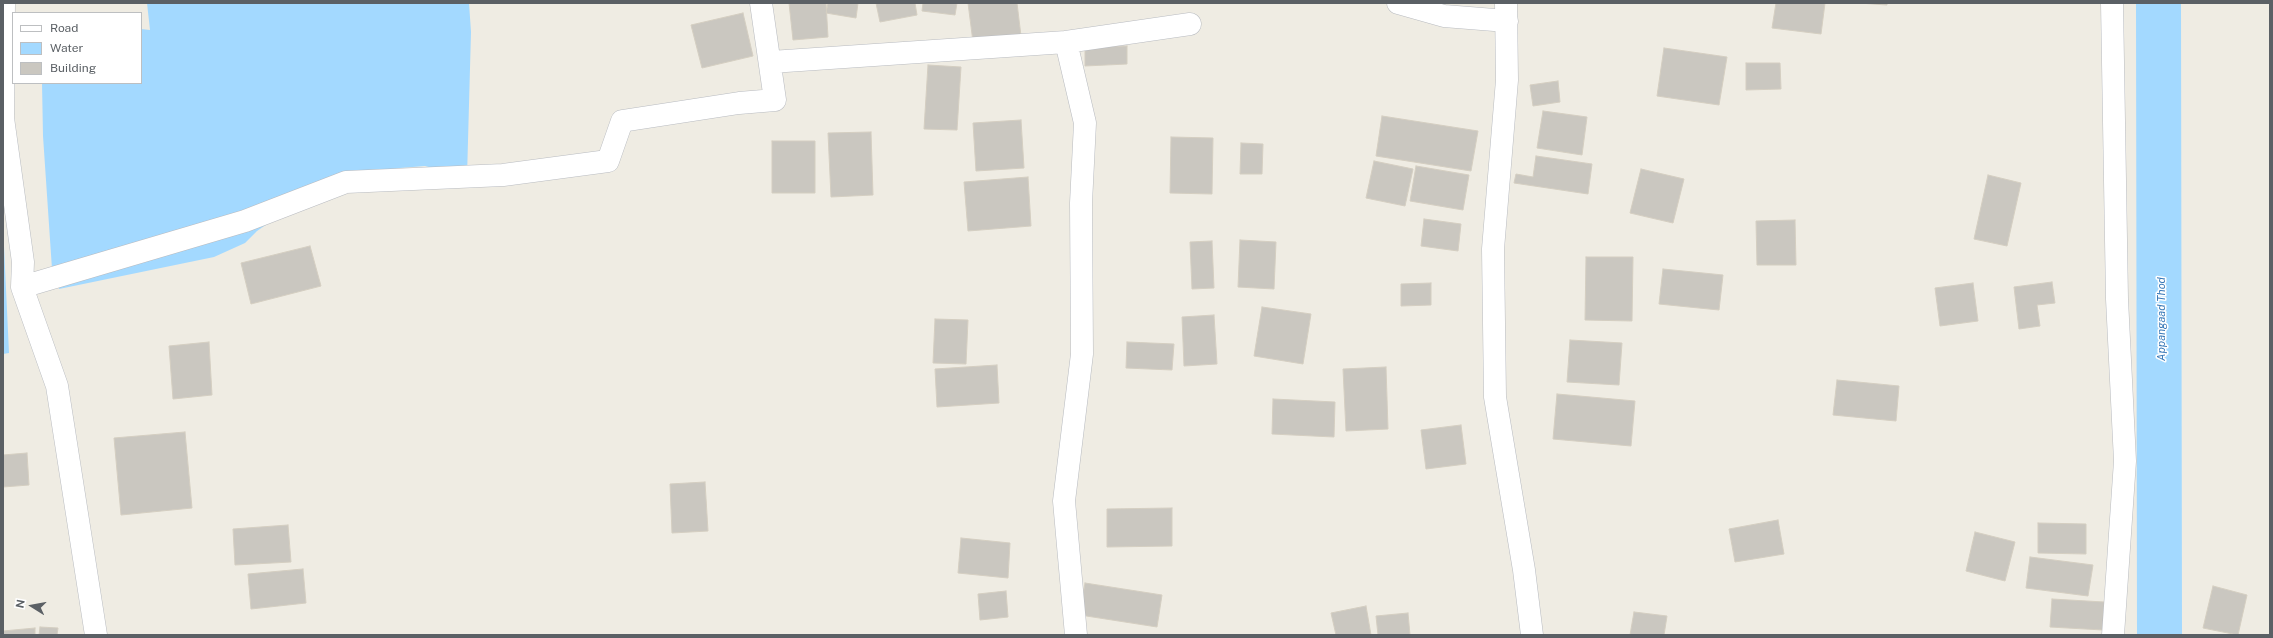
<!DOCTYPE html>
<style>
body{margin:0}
#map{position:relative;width:2273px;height:638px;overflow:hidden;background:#efece3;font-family:"Public Sans",sans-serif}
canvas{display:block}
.frame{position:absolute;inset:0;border:4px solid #5b6065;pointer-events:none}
.legend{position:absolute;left:12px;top:12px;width:130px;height:72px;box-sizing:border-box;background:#fff;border:1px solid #bdbfc1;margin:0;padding:5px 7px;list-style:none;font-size:12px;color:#5b6065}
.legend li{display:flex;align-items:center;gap:8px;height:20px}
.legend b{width:20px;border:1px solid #bdbfc1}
.north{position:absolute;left:12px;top:586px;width:40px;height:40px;-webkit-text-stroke:3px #fff;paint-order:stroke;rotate:281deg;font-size:11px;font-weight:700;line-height:16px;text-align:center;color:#5b6065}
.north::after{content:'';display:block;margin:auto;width:14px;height:18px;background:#5b6065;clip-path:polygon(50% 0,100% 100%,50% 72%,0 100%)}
</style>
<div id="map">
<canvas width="2273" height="638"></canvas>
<div class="frame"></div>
<ul class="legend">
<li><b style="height:5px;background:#fff"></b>Road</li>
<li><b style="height:11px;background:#a3d9ff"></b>Water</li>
<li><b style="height:11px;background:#cac7c0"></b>Building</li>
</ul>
<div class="north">N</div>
</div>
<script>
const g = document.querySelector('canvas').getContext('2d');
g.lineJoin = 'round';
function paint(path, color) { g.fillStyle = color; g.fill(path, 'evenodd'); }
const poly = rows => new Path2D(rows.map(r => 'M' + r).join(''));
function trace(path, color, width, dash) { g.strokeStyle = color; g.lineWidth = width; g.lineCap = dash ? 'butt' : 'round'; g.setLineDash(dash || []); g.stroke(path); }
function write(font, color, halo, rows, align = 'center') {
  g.font = font + ' "Public Sans",sans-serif'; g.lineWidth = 3; g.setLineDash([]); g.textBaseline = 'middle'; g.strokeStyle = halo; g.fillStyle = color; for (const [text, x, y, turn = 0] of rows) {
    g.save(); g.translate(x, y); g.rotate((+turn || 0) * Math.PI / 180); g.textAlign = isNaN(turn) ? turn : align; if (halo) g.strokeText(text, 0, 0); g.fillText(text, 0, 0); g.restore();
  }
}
paint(poly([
 [147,3,469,3,471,32,467,177,425,166,400,168,373,175,273,220,257,231,245,243,214,257,59,289,52,269,43,136,42,83,141,83,141,29,150,30],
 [2136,3,2181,3,2182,635,2137,635],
 [3,225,9,353,3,354]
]), '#a3d9ff');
const building = poly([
 [789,3,826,3,828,37,793,40,789,3],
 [828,3,858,3,856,18,826,13,828,3],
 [876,3,915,3,917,15,880,22,876,3],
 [923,3,957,3,955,15,922,11,923,3],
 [968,3,1017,3,1021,36,973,42,968,3],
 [1776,3,1825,3,1821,34,1772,28,1776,3],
 [1859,3,1887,3,1887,5,1859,3],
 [743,13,753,56,702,68,691,25,743,13],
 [1127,46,1127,64,1085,66,1085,47,1127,46],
 [1664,48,1727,57,1719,105,1657,96,1664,48],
 [1746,63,1780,63,1781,89,1746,90,1746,63],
 [928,65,961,67,957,130,924,129,928,65],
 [1558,81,1560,102,1533,106,1530,85,1558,81],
 [1543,111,1587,117,1582,155,1537,148,1543,111],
 [1382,116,1478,131,1471,171,1376,156,1382,116],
 [1021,120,1024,168,976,171,973,123,1021,120],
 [871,132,873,195,831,197,828,133,871,132],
 [1171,137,1213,138,1212,194,1170,193,1171,137],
 [772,141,815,141,815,193,772,193,772,141],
 [1241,143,1263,144,1262,174,1240,174,1241,143],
 [1536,156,1592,164,1588,194,1514,183,1516,174,1533,177,1536,156],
 [1374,161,1413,169,1405,206,1366,198,1374,161],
 [1416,166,1469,175,1463,210,1410,201,1416,166],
 [1641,169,1684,179,1673,223,1630,213,1641,169],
 [1988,175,2021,183,2007,246,1974,239,1988,175],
 [1028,177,1031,226,968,231,964,182,1028,177],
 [1424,219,1461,224,1458,251,1421,246,1424,219],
 [1795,220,1796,265,1757,265,1756,221,1795,220],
 [1240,240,1276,242,1274,289,1238,287,1240,240],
 [1212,241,1214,288,1192,289,1190,242,1212,241],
 [310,246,321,286,251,304,241,263,310,246],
 [1586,257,1633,257,1632,321,1585,320,1586,257],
 [1663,269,1723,275,1719,310,1659,304,1663,269],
 [2052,282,2055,303,2037,305,2040,326,2019,329,2014,287,2052,282],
 [1431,283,1431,305,1401,306,1401,284,1431,283],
 [1973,283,1978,321,1940,326,1935,288,1973,283],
 [1262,307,1311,314,1303,364,1254,356,1262,307],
 [1214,315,1217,364,1184,366,1182,317,1214,315],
 [935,319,968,320,966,364,933,363,935,319],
 [1570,340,1622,343,1619,385,1567,382,1570,340],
 [209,342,212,395,173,399,169,346,209,342],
 [1127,342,1174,344,1172,370,1126,368,1127,342],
 [997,365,999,403,937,407,935,369,997,365],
 [1386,367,1388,429,1346,431,1343,369,1386,367],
 [1837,380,1899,386,1896,421,1833,415,1837,380],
 [1557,394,1635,401,1631,446,1553,439,1557,394],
 [1273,399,1335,402,1334,437,1272,434,1273,399],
 [1461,425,1466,464,1426,469,1421,430,1461,425],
 [185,432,192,508,121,515,114,438,185,432],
 [27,453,29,485,3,487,3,455,27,453],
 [705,482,708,531,672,533,670,484,705,482],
 [1172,508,1172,546,1107,547,1107,509,1172,508],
 [1778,520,1784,554,1735,562,1729,529,1778,520],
 [2038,523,2086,524,2086,554,2038,553,2038,523],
 [288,525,291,562,235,565,233,529,288,525],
 [1975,532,2015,542,2005,581,1966,571,1975,532],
 [961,538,1010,543,1008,578,958,573,961,538],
 [2030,557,2093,565,2088,596,2026,588,2030,557],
 [303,569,306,603,251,609,248,574,303,569],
 [1085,583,1162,595,1157,627,1080,615,1085,583],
 [2213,586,2247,595,2238,635,2203,628,2213,586],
 [1006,591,1008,617,980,620,978,594,1006,591],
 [2052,599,2104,602,2103,630,2050,627,2052,599],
 [1366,606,1371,635,1336,635,1331,613,1366,606],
 [1634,612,1667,616,1664,635,1630,635,1634,612],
 [1408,613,1410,635,1378,635,1376,616,1408,613],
 [40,627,58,628,57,635,39,635,40,627],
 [35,628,35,635,3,635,3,631,35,628]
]);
paint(building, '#cac7c0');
trace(building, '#d4cec1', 1);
const minor = poly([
 [1398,3,1444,16,1507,21],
 [1506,3,1507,80,1493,249,1495,397,1524,570,1532,635],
 [2112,3,2117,299,2125,461,2113,635],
 [1066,42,1190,24],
 [771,62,1066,42,1085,123,1081,203,1082,354,1064,501,1076,635],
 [3,117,4,3],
 [3,118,23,262,22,287,57,386,96,635],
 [22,287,245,221,346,182,503,175,608,161,622,121,739,103,775,100,761,3]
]);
trace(minor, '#b8bbc0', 23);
trace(minor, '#fff', 22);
write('italic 11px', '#3979b8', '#fff', [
 ["Appangaad Thod",2162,319,-90]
]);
</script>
